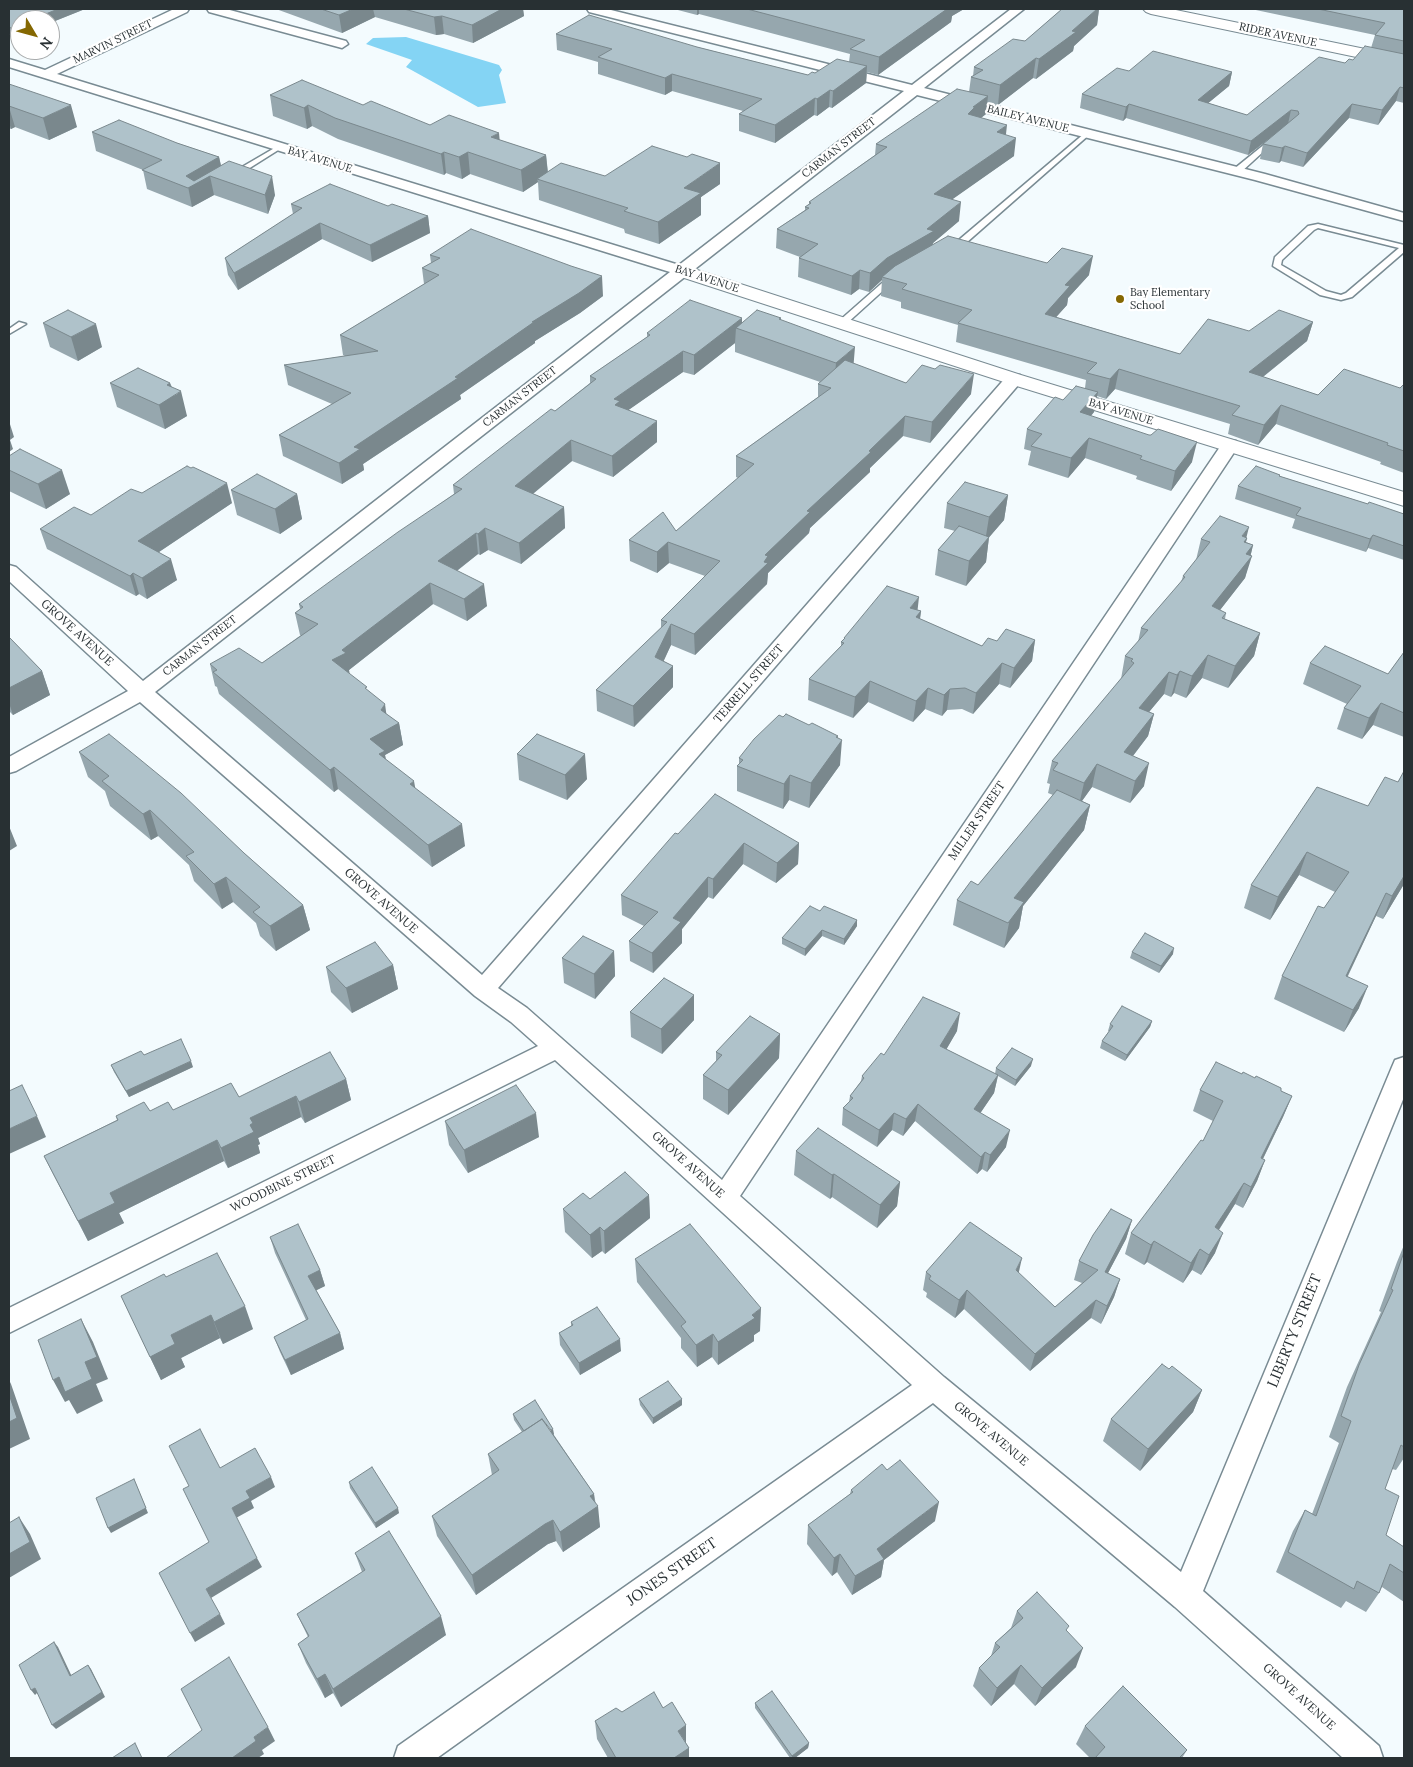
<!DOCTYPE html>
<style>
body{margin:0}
#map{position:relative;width:1413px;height:1767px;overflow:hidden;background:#f3fbfe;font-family:Lora,serif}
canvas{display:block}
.frame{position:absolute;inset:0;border:10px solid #283033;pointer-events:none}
.north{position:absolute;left:10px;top:10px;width:50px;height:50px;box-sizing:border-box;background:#fff;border:1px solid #a9acad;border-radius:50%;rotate:127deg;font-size:14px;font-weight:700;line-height:20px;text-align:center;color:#283033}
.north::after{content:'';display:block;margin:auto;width:18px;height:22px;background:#856802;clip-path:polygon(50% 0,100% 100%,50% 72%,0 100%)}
</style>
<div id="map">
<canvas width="1413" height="1767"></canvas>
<div class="frame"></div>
<div class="north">N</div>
</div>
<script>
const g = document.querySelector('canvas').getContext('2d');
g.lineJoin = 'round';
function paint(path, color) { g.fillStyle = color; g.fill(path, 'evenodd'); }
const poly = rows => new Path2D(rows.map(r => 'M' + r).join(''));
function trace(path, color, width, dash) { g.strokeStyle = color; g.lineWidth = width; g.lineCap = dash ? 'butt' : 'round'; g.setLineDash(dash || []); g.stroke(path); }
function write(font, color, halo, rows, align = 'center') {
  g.font = font + ' Lora,serif'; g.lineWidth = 4.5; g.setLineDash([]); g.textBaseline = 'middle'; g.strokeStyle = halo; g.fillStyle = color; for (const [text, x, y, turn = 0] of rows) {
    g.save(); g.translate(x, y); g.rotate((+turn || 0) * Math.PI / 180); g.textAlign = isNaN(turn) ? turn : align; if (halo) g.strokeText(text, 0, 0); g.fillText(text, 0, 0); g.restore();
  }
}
paint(poly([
 [406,37,499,65,502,70,499,75,506,103,478,107,406,67,412,60,366,44,373,38]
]), '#84d4f4');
const service = poly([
 [1085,133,1090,134,966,243,955,250,949,250,949,246,960,239,1085,133],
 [1271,139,1276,140,1240,173,1234,173,1234,169,1271,139],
 [278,146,283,147,237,176,230,174,278,146],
 [1318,224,1404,245,1404,252,1352,297,1341,300,1320,295,1273,266,1275,257,1308,226,1318,224],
 [1318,228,1399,248,1346,293,1341,295,1326,291,1281,265,1282,260,1314,230,1318,228],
 [890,276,897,278,845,325,839,325,839,321,890,276],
 [19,322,26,324,9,334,9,329,19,322]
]);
const minor = poly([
 [174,9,189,9,187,12,57,74,679,265,904,91,589,12,587,9,607,9,912,85,1011,9,1024,9,924,88,1265,174,1404,213,1404,221,1255,180,917,95,155,692,482,975,1008,375,1020,375,1022,379,1020,383,498,988,527,1008,722,1180,1224,441,1230,440,1236,441,1239,445,740,1196,944,1377,1181,1572,1392,1067,1395,1060,1404,1057,1404,1097,1203,1591,1379,1746,1383,1758,1343,1758,1175,1607,933,1403,437,1758,394,1758,398,1746,912,1385,555,1060,9,1333,9,1308,538,1046,511,1022,475,996,140,702,16,771,9,773,9,757,128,691,9,581,9,565,16,567,143,681,670,272,9,67,9,59,45,70,174,9],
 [207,9,226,9,346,41,348,44,342,48,209,12,207,9]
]);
const tertiary = poly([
 [1143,9,1171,9,1404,57,1404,67,1151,14,1146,12,1143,9],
 [682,265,1021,375,1404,492,1404,506,1007,383,675,275,673,271,675,267,682,265]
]);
trace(service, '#798b93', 3);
trace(minor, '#798b93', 3);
trace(tertiary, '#798b93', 2);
paint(service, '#fff');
paint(minor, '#fff');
paint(tertiary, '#fff');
paint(poly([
 [9,9,85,9,50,23,50,20,14,38,9,37],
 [276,9,523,9,524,16,473,43,444,34,436,35,375,17,342,33],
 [674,9,964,9,952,16,951,22,878,75,867,72,866,83,832,108,829,107,817,116,814,115,775,143,739,131,739,114,743,111,672,91,665,95,598,74,598,62,557,50,556,34,697,47,808,75,849,62,850,54,699,14,697,15],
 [1062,9,1099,9,1097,25,1074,46,1073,51,1036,79,1033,78,998,105,987,102,986,114,981,118,1006,135,1014,156,952,199,959,221,933,243,932,244,1089,275,1068,298,1067,305,1056,317,1180,354,1249,331,1313,322,1307,341,1263,377,1318,395,1400,388,1404,384,1404,473,1380,464,1381,462,1276,424,1258,445,1228,434,1230,424,1115,389,1106,399,1097,396,1094,412,1091,416,1192,462,1171,491,1136,479,1137,476,1085,458,1068,478,1028,465,1031,451,1024,449,1027,429,1063,400,1085,388,1086,380,956,342,958,325,901,308,901,302,881,296,882,280,869,292,859,289,851,295,798,277,799,258,800,257,776,248,777,229,805,210,805,207,809,204,809,202,875,155,876,144,969,92,971,77,973,76,974,67,1025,41],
 [1251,9,1404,9,1404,103,1396,101,1378,125,1349,118,1303,167,1281,161,1279,163,1260,159,1263,144,1274,135,1248,155,1126,118,1123,121,1080,108,1082,94,1129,71,1232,72,1229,86,1208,103,1247,115,1345,63,1353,60,1371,48,1375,35],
 [9,84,77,127,49,140,15,127,11,129,9,128],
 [270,95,363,105,430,125,499,140,546,155,548,172,720,184,701,197,701,215,659,244,625,233,624,229,539,200,538,182,523,192,470,174,462,179,446,173,444,175,338,139,312,126,307,129,273,116],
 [92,132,177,143,219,157,221,165,275,195,268,214,214,195,192,207,147,189,143,170,96,151],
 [291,204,388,206,428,216,430,233,372,262,322,239,238,290,228,275,225,258,293,214],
 [430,255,603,296,580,313,535,341,535,343,460,395,461,399,363,464,364,470,342,484,283,456,279,435,332,404,288,385,284,365,345,356,343,355,340,335,424,284,422,268,431,263],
 [742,318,742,323,781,318,781,320,854,364,906,383,971,394,930,443,903,436,870,468,870,472,810,528,809,533,768,573,767,584,695,655,671,645,663,661,673,666,673,687,634,727,597,711,596,690,661,628,661,620,705,576,669,563,657,573,630,561,629,540,676,531,738,478,736,477,736,456,818,397,818,384,820,382,735,352,735,343,694,375,683,372,628,410,657,442,613,477,572,461,533,494,564,507,565,528,521,564,488,550,480,555,478,554,457,571,487,606,467,621,433,604,349,670,349,674,367,690,386,714,399,723,403,745,385,755,386,760,415,789,465,846,432,867,338,789,334,792,219,694,217,687,215,686,210,664,262,663,301,635,300,635,295,613,300,609,299,604,454,494,453,485,555,411,590,383,590,376,647,337,647,333],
 [43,323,102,347,78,361,50,347],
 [110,383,170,383,172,387,187,416,165,429,117,407],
 [9,456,70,494,46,509,9,491],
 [1279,476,1368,504,1404,514,1404,560,1368,548,1366,552,1292,528,1295,519,1235,499,1238,486],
 [231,490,297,494,302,519,280,534,237,515],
 [142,493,232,503,159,552,177,580,147,599,139,594,136,596,47,549,40,529,91,515],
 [1008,495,1004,520,989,537,986,562,966,586,935,575,938,550,955,531,944,528,947,503],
 [1247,538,1246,542,1253,545,1245,578,1220,610,1226,613,1225,619,1260,633,1254,656,1228,688,1202,678,1186,698,1174,693,1171,697,1164,694,1149,712,1154,714,1148,736,1133,756,1144,786,1130,803,1092,787,1082,801,1090,805,1084,830,1023,906,1019,928,1004,948,953,925,957,900,978,885,1053,795,1048,793,1050,784,1047,783,1052,761,1121,679,1125,656,1138,642,1141,628,1181,582,1183,576,1196,560,1201,539],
 [918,610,921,611,920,619,982,646,997,641,1035,640,1032,661,1010,688,999,684,973,714,962,709,947,710,942,716,925,709,913,722,868,702,853,718,808,700,809,679,841,646,841,642,844,640,844,638],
 [9,637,42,671,50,695,13,715,10,712,9,712],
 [1404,652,1404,737,1373,725,1362,739,1337,729,1344,708,1347,704,1303,684,1310,663,1388,674],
 [838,738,840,765,809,808,789,800,783,809,737,791,737,766,739,764,739,758],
 [79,752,244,853,303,905,310,930,276,951,260,936,256,923,233,902,222,909,194,881,189,865,158,836,151,840,110,806,105,791,88,777],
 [517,754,587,779,567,800,519,780],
 [1404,771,1404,884,1383,919,1376,916,1348,976,1359,1008,1344,1032,1274,999,1282,976,1324,908,1335,892,1299,875,1270,920,1244,908,1251,885,1368,806,1398,782],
 [678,834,799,843,798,864,776,883,743,864,713,899,708,897,682,929,682,943,653,973,630,961,629,941,644,926,622,915,621,895],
 [820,911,857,920,857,926,844,945,822,936,805,956,782,944,782,938],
 [614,951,615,976,595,999,564,983,562,958],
 [1132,952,1173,954,1159,973,1130,958],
 [393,965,398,989,352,1013,331,992,326,967],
 [630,1012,694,1020,662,1054,631,1037],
 [1152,1021,1150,1027,1125,1061,1100,1048,1102,1041,1109,1031,1108,1031,1110,1024],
 [957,1031,946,1049,995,1074,996,1068,1031,1066,1015,1086,998,1076,994,1093,980,1113,1006,1147,987,1172,982,1169,977,1174,915,1121,903,1136,892,1130,877,1147,842,1125,843,1108,849,1102,850,1096,861,1081,862,1076,884,1055],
 [780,1034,779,1058,728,1115,703,1099,703,1075,716,1061,716,1052],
 [144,1055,193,1067,129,1097,114,1072,111,1065],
 [1242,1074,1292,1096,1283,1117,1263,1159,1265,1160,1257,1181,1243,1208,1235,1204,1219,1230,1215,1253,1201,1275,1192,1270,1183,1283,1147,1262,1144,1265,1125,1254,1131,1233,1203,1141,1213,1121,1193,1111,1200,1090],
 [346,1079,351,1100,305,1123,301,1117,258,1138,260,1144,258,1145,260,1153,228,1168,224,1161,119,1213,124,1223,88,1241,54,1176,44,1156,117,1120,116,1116,150,1111,173,1110,239,1097],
 [445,1121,539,1137,468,1173,449,1145],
 [796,1151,900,1182,897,1206,877,1228,832,1197,830,1199,794,1175],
 [649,1195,650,1218,605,1254,602,1251,592,1258,565,1232,563,1209,590,1199],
 [1132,1220,1126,1239,1108,1273,1120,1279,1114,1297,1101,1324,1091,1318,1030,1371,964,1309,955,1318,926,1297,927,1293,923,1290,926,1272,1018,1273,1055,1307,1082,1283,1074,1280,1079,1261],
 [270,1237,320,1270,325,1286,316,1290,340,1333,344,1349,291,1375,280,1352,274,1337,306,1320,275,1253],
 [1404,1245,1404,1458,1396,1470,1392,1469,1385,1489,1386,1535,1404,1547,1404,1602,1382,1587,1379,1593,1366,1612,1346,1601,1341,1608,1276,1572,1293,1531,1305,1510,1312,1514,1339,1443,1329,1437,1347,1387,1381,1312,1379,1311,1397,1262],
 [635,1259,760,1331,754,1335,754,1341,718,1365,712,1357,697,1367,681,1348,681,1338,637,1282],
 [166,1277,253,1329,223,1344,220,1338,181,1358,185,1367,161,1380,121,1296],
 [571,1322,621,1351,580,1375,560,1345,559,1333,571,1326],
 [1169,1369,1202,1390,1193,1412,1140,1471,1103,1441,1111,1419],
 [639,1399,682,1405,653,1424,640,1405],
 [513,1414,554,1434,554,1435,594,1494,600,1527,563,1552,556,1541,548,1544,476,1595,437,1536,432,1516,492,1475,488,1454,522,1432,514,1420],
 [349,1482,399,1513,376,1528,350,1488],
 [851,1490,935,1521,884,1560,881,1577,852,1595,837,1572,832,1576,807,1544,808,1525,850,1494],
 [355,1553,446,1635,341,1707,333,1693,325,1698,306,1663,298,1644,308,1637,297,1614,362,1572],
 [1017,1611,1067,1631,1076,1667,1035,1706,1014,1684,991,1706,973,1686,979,1668,991,1656,995,1643,1011,1628],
 [755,1703,809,1743,808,1748,795,1758,790,1758,755,1708],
 [663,1708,689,1748,689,1758,608,1758,597,1739,595,1721,622,1712],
 [1085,1726,1187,1750,1182,1758,1090,1758,1076,1744]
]), '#96a7ae');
paint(poly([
 [58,9,85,9,50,23,50,20,31,20],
 [353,9,373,9,375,17,342,33,339,15],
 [501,9,523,9,524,16,473,43,472,25],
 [697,9,699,9,699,14,697,15],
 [946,9,964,9,952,16,951,22,878,75,879,57],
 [1097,9,1099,9,1097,25,1074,46,1073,51,1036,79,1039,59,1072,31],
 [442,16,444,34,436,35,434,17],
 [20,24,20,36,14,38,11,28],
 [1036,58,1033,78,998,105,1000,85],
 [867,66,866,83,832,108,833,91],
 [1232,72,1229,86,1195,114,1198,100],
 [672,74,672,91,665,95,665,78],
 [1400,87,1396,101,1378,125,1382,110],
 [830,90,829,107,817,116,817,99],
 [988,96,986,114,974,123,968,114,973,107],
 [815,98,814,115,775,143,775,125],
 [1129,104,1126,118,1123,121,1126,107],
 [1352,104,1349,118,1303,167,1307,153],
 [71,105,77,127,49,140,43,118],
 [308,105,312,126,307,129,304,108],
 [9,107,15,127,11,129,9,122],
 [1291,110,1288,124,1248,155,1251,141],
 [1007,125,1005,143,997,132],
 [499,133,501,154,491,137],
 [1016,138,1014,156,933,213,934,194],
 [1285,146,1281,161,1279,163,1282,148],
 [444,152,446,173,444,175,441,154],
 [468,152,470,174,462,179,459,157],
 [546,155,548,176,537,179,538,182,523,192,521,170],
 [219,157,223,176,210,176,214,195,192,207,186,176],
 [720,163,720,184,701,197,701,215,659,244,658,222,684,188],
 [272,176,275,195,268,214,265,195],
 [961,202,959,221,933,243,932,250,882,277,882,280,869,292,870,273,887,258,927,229],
 [428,216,430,233,372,262,370,245],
 [320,223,322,239,238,290,234,273],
 [1093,256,1089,275,1068,298,1067,305,1042,333,1045,314,1065,285],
 [860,270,859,289,851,295,852,276],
 [602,276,603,296,580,313,535,341,535,343,460,395,461,399,363,464,364,470,342,484,339,463,354,447,455,377,532,322],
 [742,318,742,330,736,328,735,343,694,375,694,355],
 [1313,322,1307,341,1244,392,1249,372],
 [96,324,102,347,78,361,71,337],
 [855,347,853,371,834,387,836,363],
 [683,351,683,372,620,416,620,422,614,399],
 [1119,369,1115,389,1106,399,1110,379],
 [974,374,971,394,930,443,932,422],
 [170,383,174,396,181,391,187,416,165,429,159,405,167,385],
 [1098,392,1094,412,1077,432,1080,412],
 [1281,405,1276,424,1258,445,1264,425],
 [905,416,903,436,870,468,870,472,810,528,809,533,768,573,767,584,695,655,694,634,764,562,765,555,807,511],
 [9,421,14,437,10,440,13,449,9,452],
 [657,421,657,442,613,477,612,456],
 [1089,438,1085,458,1068,478,1071,458],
 [571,440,572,461,517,507,515,486],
 [1197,442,1192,462,1171,491,1175,471],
 [62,470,70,494,46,509,38,484],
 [227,483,232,503,144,562,138,541],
 [297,494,302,519,280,534,275,509],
 [1008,495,1004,520,986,541,989,537,986,562,966,586,969,561,985,542,989,517],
 [564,507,565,528,521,564,519,543],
 [1249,527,1246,539,1247,538,1241,560,1242,536],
 [485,528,488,550,480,555,478,534],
 [476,533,478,554,441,583,438,561],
 [1373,535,1368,548,1366,552,1370,539],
 [668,542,669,563,657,573,657,552],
 [1253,545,1250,558,1252,556,1245,578,1206,628,1212,606,1246,554],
 [171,559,177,580,147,599,142,578],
 [133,573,139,594,136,596,130,576],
 [430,583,433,604,349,670,350,675,332,660,342,650],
 [484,584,487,606,467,621,464,599],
 [919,597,917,615,921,611,918,632,910,608],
 [671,624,671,645,656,678,655,657],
 [1260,633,1254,656,1228,688,1235,666],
 [1035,640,1032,661,1010,688,1014,668],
 [1208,655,1202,678,1186,698,1192,676],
 [1002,663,999,684,973,714,976,693],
 [673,666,673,687,634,727,633,706],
 [42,671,50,695,13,715,9,703,9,688],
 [1180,671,1174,693,1171,697,1177,675],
 [1169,672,1164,694,1134,730,1139,708],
 [870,681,868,702,853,718,855,697],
 [928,688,925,709,913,722,916,701],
 [950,689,947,710,942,716,944,695],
 [1381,703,1373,725,1362,739,1369,718],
 [385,704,388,726,399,723,403,745,385,755,388,773,370,739,381,710],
 [1154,714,1148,736,1119,774,1124,752],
 [838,736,837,746,842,740,840,765,809,808,811,783,836,737],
 [585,754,587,779,567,800,565,775],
 [1149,763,1144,786,1130,803,1135,781],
 [1097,764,1092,787,1079,805,1084,783],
 [334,767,338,789,334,792,330,770],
 [790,775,789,800,783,809,784,784],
 [414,781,418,803,410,784],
 [1090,805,1084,830,1023,906,1019,928,1004,948,1014,898],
 [150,810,158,836,151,840,143,814],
 [462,824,465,846,432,867,428,845],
 [9,826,17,846,9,851],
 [744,843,743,864,713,899,713,879],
 [799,843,798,864,776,883,777,863],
 [1307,852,1299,875,1270,920,1278,897],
 [1404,876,1404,884,1383,919,1392,896],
 [226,877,233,902,222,909,214,884],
 [708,877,708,897,682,929,682,943,653,973,652,953,673,918],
 [1386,893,1376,916,1337,998,1346,976],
 [303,905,310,930,276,951,270,926],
 [857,920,857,926,844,945,844,939],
 [822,930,822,936,805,956,805,949],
 [1174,948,1173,954,1159,973,1161,966],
 [614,951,615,976,595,999,594,974],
 [393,965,398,989,352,1013,346,988],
 [1368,986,1359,1008,1344,1032,1353,1010],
 [694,995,694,1020,662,1054,661,1029],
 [960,1013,957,1031,938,1064,940,1046],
 [1152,1021,1150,1027,1125,1061,1127,1055],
 [780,1034,779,1058,728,1115,728,1090],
 [1033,1059,1031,1066,1015,1086,1016,1080],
 [191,1061,193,1067,129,1097,126,1091],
 [998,1075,994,1093,971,1127,974,1109],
 [346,1079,351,1100,305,1123,299,1102],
 [296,1096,301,1117,258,1138,260,1144,258,1145,260,1153,228,1168,221,1148,250,1125,250,1118],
 [1292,1096,1283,1117,1253,1179,1261,1158],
 [918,1104,915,1121,903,1136,906,1119],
 [536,1113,539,1137,468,1173,464,1150],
 [894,1113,892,1130,877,1147,879,1130],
 [37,1116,46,1137,9,1154,9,1129],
 [1010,1130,1006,1147,987,1172,990,1155],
 [217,1140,224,1161,119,1213,124,1223,88,1241,78,1221,110,1193],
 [985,1152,982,1169,977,1174,981,1157],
 [1265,1160,1257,1181,1243,1208,1251,1187],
 [834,1174,832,1197,830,1199,832,1175],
 [900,1182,897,1206,877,1228,880,1205],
 [1244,1183,1235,1204,1207,1248,1215,1227],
 [649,1195,650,1218,605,1254,604,1231],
 [1132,1220,1126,1239,1099,1290,1105,1272],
 [600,1227,602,1251,592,1258,590,1235],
 [1223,1233,1215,1253,1201,1275,1209,1255],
 [1154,1241,1147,1262,1144,1265,1151,1245],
 [1200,1249,1192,1270,1183,1283,1191,1263],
 [1022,1258,1018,1276,1016,1270],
 [320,1270,325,1286,313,1292,308,1276],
 [1120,1279,1114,1297,1101,1324,1107,1306],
 [967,1290,964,1309,955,1318,959,1300],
 [1096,1300,1091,1318,1030,1371,1035,1354],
 [245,1306,253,1329,223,1344,214,1322],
 [761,1308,760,1331,754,1335,754,1341,718,1365,718,1342,752,1315],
 [211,1315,220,1338,181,1358,185,1367,161,1380,150,1357,171,1335],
 [81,1319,93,1342,108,1379,96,1384,103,1401,77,1414,69,1400,65,1402,53,1380,85,1362],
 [340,1333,344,1349,291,1375,285,1360],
 [713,1334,712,1357,697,1367,696,1345],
 [620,1339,621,1351,580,1375,579,1363],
 [9,1380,11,1384,30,1439,9,1449],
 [1202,1390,1193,1412,1140,1471,1148,1449],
 [682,1399,682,1405,653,1424,653,1418],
 [553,1429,554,1434,532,1448,531,1442],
 [271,1477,275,1487,251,1501,254,1508,236,1518,232,1508,246,1491],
 [134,1479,148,1513,111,1533,108,1528],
 [594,1494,595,1508,598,1506,600,1527,563,1552,560,1532,590,1496],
 [939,1502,935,1521,884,1560,881,1577,852,1595,855,1576,877,1549],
 [398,1508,399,1513,376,1528,375,1523],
 [19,1517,30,1534,41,1559,9,1578,9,1554],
 [553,1520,556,1541,548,1544,476,1595,472,1575,545,1524],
 [840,1554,837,1572,832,1576,834,1558],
 [257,1558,262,1567,211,1598,206,1589],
 [220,1614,225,1624,195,1642,190,1633],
 [441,1616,446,1635,341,1707,333,1689],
 [54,1642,58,1647,74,1681,70,1676],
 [1083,1648,1076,1667,1035,1706,1042,1688],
 [88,1665,91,1669,105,1697,56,1729,52,1725],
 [1021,1665,1014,1684,991,1706,997,1688],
 [325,1674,333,1693,325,1698,317,1679],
 [35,1688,38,1692,35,1695,31,1690],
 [686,1725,686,1743,678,1731],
 [268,1727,275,1741,262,1750,264,1754,258,1758,232,1758,254,1737],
 [809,1743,808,1748,795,1758,792,1758,792,1756],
 [689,1748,689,1758,674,1758]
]), '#7a888d');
const building = poly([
 [9,9,58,9,31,20,20,20,20,24,11,28,9,27,9,9],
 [321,9,353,9,339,15,321,9],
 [404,9,502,9,472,25,442,16,434,17,404,9],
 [747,9,947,9,879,57,850,49,865,40,747,9],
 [1062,9,1097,9,1072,31,1076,32,1039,59,1036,58,1000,85,971,77,983,70,974,67,1013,39,1025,41,1062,9],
 [1318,9,1404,9,1404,41,1375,35,1385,23,1318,9],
 [589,15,697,47,808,75,812,72,815,73,837,59,867,66,833,91,830,90,817,99,815,98,775,125,739,114,762,99,672,74,665,78,598,57,612,49,556,34,589,15],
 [1365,46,1404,54,1404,88,1400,87,1382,110,1352,104,1307,153,1285,146,1282,148,1263,144,1299,114,1298,111,1291,110,1251,141,1129,104,1126,107,1082,94,1117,68,1129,71,1153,51,1232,72,1198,100,1247,115,1319,57,1345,63,1349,59,1353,60,1365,46],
 [302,80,363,105,371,101,430,125,449,115,499,133,491,137,546,155,521,170,468,152,459,157,444,152,441,154,335,118,308,105,304,108,270,95,302,80],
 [9,84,71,105,43,118,9,106,9,84],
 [957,89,988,96,973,107,975,107,968,114,1007,125,997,132,1016,138,934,194,961,202,927,229,934,231,887,258,870,273,860,270,852,276,799,258,818,244,777,229,809,208,805,207,811,203,809,202,887,147,876,144,957,89],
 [119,120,177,143,219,157,186,176,194,181,229,161,272,176,265,195,210,176,188,188,142,170,162,160,92,132,119,120],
 [652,146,687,157,692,154,720,163,684,188,701,193,658,222,624,211,628,208,537,179,561,163,605,176,652,146],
 [330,184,388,206,392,204,428,216,370,245,320,223,234,273,225,258,302,208,291,204,330,184],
 [471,229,571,266,602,276,579,293,532,322,534,322,455,377,458,378,354,447,360,449,339,463,279,435,351,393,284,365,378,351,340,335,439,275,422,268,440,258,430,255,471,229],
 [948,236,1047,263,1062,248,1093,256,1065,285,1070,286,1045,314,1180,354,1208,319,1249,331,1279,310,1313,322,1249,372,1318,395,1344,369,1400,388,1404,384,1404,451,1387,445,1388,443,1281,405,1264,425,1232,415,1240,406,1119,369,1110,379,1087,373,1097,363,958,323,972,310,902,289,907,284,882,277,895,266,948,236],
 [690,300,742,318,694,355,683,351,614,399,620,401,615,405,657,421,612,456,571,440,515,486,564,507,519,543,485,528,478,534,476,533,438,561,484,584,464,599,430,583,342,650,346,653,332,660,367,687,365,688,385,704,381,710,399,723,370,739,385,751,379,754,414,781,410,784,462,824,428,845,334,767,330,770,213,672,217,670,210,664,239,648,262,663,318,624,295,613,303,607,299,604,398,532,462,489,453,485,551,409,555,411,596,379,590,376,650,335,647,333,690,300],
 [68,310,96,324,71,337,43,323,68,310],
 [757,310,781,318,779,319,855,347,836,363,736,328,757,310],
 [845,360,906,383,922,365,935,369,940,365,974,374,932,422,905,416,869,451,871,452,807,511,810,512,765,555,768,556,764,562,768,563,694,634,671,624,655,657,673,666,633,706,596,690,667,622,661,620,720,561,668,542,657,552,629,540,663,512,676,531,754,464,736,456,831,388,818,384,845,360],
 [138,368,170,383,167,385,181,391,159,405,110,383,138,368],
 [1076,386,1098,392,1080,412,1149,435,1151,435,1158,429,1197,442,1175,471,1140,459,1142,456,1089,438,1071,458,1031,446,1042,434,1027,429,1055,397,1063,400,1076,386],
 [20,449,62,470,38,484,9,470,9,456,20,449],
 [187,466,191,468,193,467,227,483,138,541,171,559,142,578,133,573,130,576,40,529,74,507,91,515,131,489,142,493,187,466],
 [1256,466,1280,475,1279,476,1368,504,1369,502,1404,514,1404,546,1373,535,1370,539,1296,515,1301,508,1238,486,1256,466],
 [257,474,297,494,275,509,231,490,257,474],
 [965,482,1008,495,989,517,947,503,965,482],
 [1220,516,1249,527,1242,536,1247,538,1244,542,1253,545,1246,554,1252,556,1212,606,1226,613,1222,618,1260,633,1235,666,1208,655,1192,676,1180,671,1177,675,1169,672,1139,708,1154,714,1124,752,1149,763,1135,781,1097,764,1084,783,1053,770,1058,763,1052,761,1134,663,1131,661,1133,659,1125,656,1148,630,1141,628,1185,577,1183,576,1210,542,1201,539,1220,516],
 [959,526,989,537,969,561,938,550,959,526],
 [887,586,919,597,910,608,921,611,916,617,982,646,988,638,997,641,1006,629,1035,640,1014,668,1002,663,976,693,965,688,950,689,944,695,928,688,916,701,870,681,855,697,809,679,844,643,841,642,845,638,844,638,887,586],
 [9,637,42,671,9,688,9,637],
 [1325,646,1388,674,1404,652,1404,713,1381,703,1369,718,1344,708,1361,686,1310,663,1325,646],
 [786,714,809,725,812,723,838,736,836,737,842,740,811,783,790,775,784,784,737,766,743,760,739,758,754,739,779,715,783,717,786,714],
 [109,734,181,793,244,853,303,905,270,926,253,912,260,907,226,877,214,884,186,856,194,852,150,810,143,814,102,781,109,776,79,752,109,734],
 [537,734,585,754,565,775,517,754,537,734],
 [1404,771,1404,876,1392,896,1386,893,1346,976,1368,986,1353,1010,1282,976,1318,906,1324,908,1349,872,1307,852,1278,897,1251,885,1317,787,1368,806,1385,777,1398,782,1404,771],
 [1057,790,1090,805,1014,898,1024,902,1008,923,957,900,971,881,978,885,1057,790],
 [715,794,799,843,777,863,744,843,713,879,708,877,673,918,681,922,652,953,629,941,658,912,621,895,675,833,678,834,715,794],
 [810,906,820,911,824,906,857,920,844,939,822,930,805,949,782,938,810,906],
 [1145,933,1174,948,1161,966,1132,952,1145,933],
 [583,936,614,951,594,974,562,958,583,936],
 [375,942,393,965,346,988,326,967,375,942],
 [664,978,694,995,661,1029,630,1012,664,978],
 [923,997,960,1013,940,1046,998,1075,974,1109,1010,1130,990,1155,985,1152,981,1157,918,1104,906,1119,894,1113,879,1130,843,1108,853,1098,850,1096,864,1078,862,1076,881,1053,884,1055,923,997],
 [1122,1006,1152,1021,1127,1055,1102,1041,1113,1026,1110,1024,1122,1006],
 [750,1016,780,1034,728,1090,703,1075,722,1055,716,1052,750,1016],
 [181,1039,191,1061,126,1091,111,1065,141,1051,144,1055,181,1039],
 [1012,1048,1033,1059,1016,1080,996,1068,1012,1048],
 [330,1052,346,1079,299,1102,296,1096,250,1118,253,1123,250,1125,254,1132,221,1148,217,1140,110,1193,115,1203,78,1221,44,1156,118,1120,116,1116,144,1102,150,1111,168,1102,173,1110,231,1083,239,1097,330,1052],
 [1216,1062,1242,1074,1243,1072,1255,1078,1256,1076,1281,1088,1281,1091,1292,1096,1261,1158,1265,1160,1251,1187,1244,1183,1215,1227,1223,1233,1209,1255,1200,1249,1191,1263,1154,1241,1151,1245,1131,1233,1201,1140,1203,1141,1223,1101,1200,1090,1216,1062],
 [22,1085,37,1116,9,1129,9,1091,22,1085],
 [516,1085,536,1113,464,1150,445,1121,516,1085],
 [818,1128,900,1182,880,1205,834,1174,832,1175,796,1151,818,1128],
 [625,1172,649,1195,604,1231,600,1227,590,1235,563,1209,583,1193,590,1199,625,1172],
 [1111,1209,1132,1220,1105,1272,1120,1279,1107,1306,1096,1300,1035,1354,967,1290,959,1300,929,1279,931,1276,926,1272,970,1222,1022,1258,1016,1270,1055,1307,1098,1270,1079,1261,1093,1235,1111,1209],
 [298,1224,320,1270,308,1276,340,1333,285,1360,274,1337,308,1319,270,1237,298,1224],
 [690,1224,761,1308,752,1315,755,1318,718,1342,713,1334,696,1345,681,1326,686,1322,635,1259,690,1224],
 [1404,1252,1404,1447,1401,1445,1385,1489,1399,1496,1386,1535,1404,1547,1404,1573,1390,1564,1379,1593,1357,1581,1354,1589,1288,1552,1305,1510,1316,1516,1351,1421,1341,1416,1359,1365,1393,1290,1391,1289,1404,1252],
 [217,1253,245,1306,214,1322,211,1315,171,1335,175,1344,150,1357,121,1296,164,1274,166,1277,217,1253],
 [597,1307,620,1339,579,1363,559,1333,573,1325,571,1322,597,1307],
 [81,1319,97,1357,85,1362,92,1379,65,1392,59,1377,53,1380,38,1340,81,1319],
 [1162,1364,1169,1369,1172,1366,1202,1390,1148,1449,1111,1419,1162,1364],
 [668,1381,682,1399,653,1418,639,1399,668,1381],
 [9,1394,17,1418,9,1422,9,1394],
 [535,1400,553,1429,551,1430,542,1419,524,1431,513,1414,535,1400],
 [542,1419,594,1494,590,1496,598,1506,560,1532,553,1520,545,1524,472,1575,432,1516,499,1470,488,1454,542,1419],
 [200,1429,220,1468,255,1448,271,1477,246,1491,250,1498,232,1508,257,1558,206,1589,220,1614,190,1633,159,1573,209,1542,183,1489,189,1486,169,1446,200,1429],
 [900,1460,939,1502,877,1549,884,1559,855,1576,840,1554,834,1558,808,1525,853,1492,851,1490,882,1464,887,1470,900,1460],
 [372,1467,398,1508,375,1523,349,1482,372,1467],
 [134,1479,146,1508,108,1528,96,1498,134,1479],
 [19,1517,30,1542,9,1554,9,1523,19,1517],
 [389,1531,441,1616,333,1689,325,1674,317,1679,298,1644,309,1636,297,1614,365,1570,355,1553,389,1531],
 [1037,1592,1069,1626,1066,1630,1083,1648,1042,1688,1021,1665,997,1688,979,1668,1000,1647,995,1643,1023,1618,1017,1611,1037,1592],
 [54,1642,70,1676,88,1665,102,1692,52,1725,35,1688,31,1690,19,1665,54,1642],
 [229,1657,268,1727,254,1737,256,1741,232,1758,166,1758,202,1730,181,1689,229,1657],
 [1123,1686,1187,1750,1179,1758,1095,1758,1105,1747,1085,1726,1123,1686],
 [772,1691,809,1743,792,1756,755,1703,772,1691],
 [654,1692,663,1708,672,1702,686,1725,678,1731,689,1748,674,1758,616,1758,595,1721,616,1708,622,1712,654,1692],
 [135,1743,142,1758,112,1758,135,1743]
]);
paint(building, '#afc2ca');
trace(building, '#7a888d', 1);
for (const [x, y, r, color] of [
 [1120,299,5,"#856802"]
]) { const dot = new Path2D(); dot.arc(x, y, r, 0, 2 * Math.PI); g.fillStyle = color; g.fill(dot); trace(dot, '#fff', 2); }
write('11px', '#283033', '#fff', [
 ["RIDER AVENUE",1278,35,12],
 ["MARVIN STREET",113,42,-26],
 ["BAILEY AVENUE",1028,119,14],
 ["CARMAN STREET",839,148,-38],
 ["BAY AVENUE",320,160,17],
 ["BAY AVENUE",707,279,18],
 ["CARMAN STREET",520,397,-38],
 ["BAY AVENUE",1121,412,17],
 ["CARMAN STREET",200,646,-38]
]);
write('11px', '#283033', '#fff', [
 ["Bay Elementary",1130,293],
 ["School",1130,306]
], 'left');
write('12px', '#283033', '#fff', [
 ["GROVE AVENUE",77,633,42],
 ["TERRELL STREET",749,684,-49],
 ["MILLER STREET",977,821,-56],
 ["GROVE AVENUE",381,901,41],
 ["GROVE AVENUE",688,1165,42],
 ["WOODBINE STREET",283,1184,-26],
 ["GROVE AVENUE",991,1434,40],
 ["GROVE AVENUE",1299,1697,42]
]);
write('15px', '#283033', '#fff', [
 ["LIBERTY STREET",1295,1331,-68],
 ["JONES STREET",672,1572,-35]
]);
</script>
